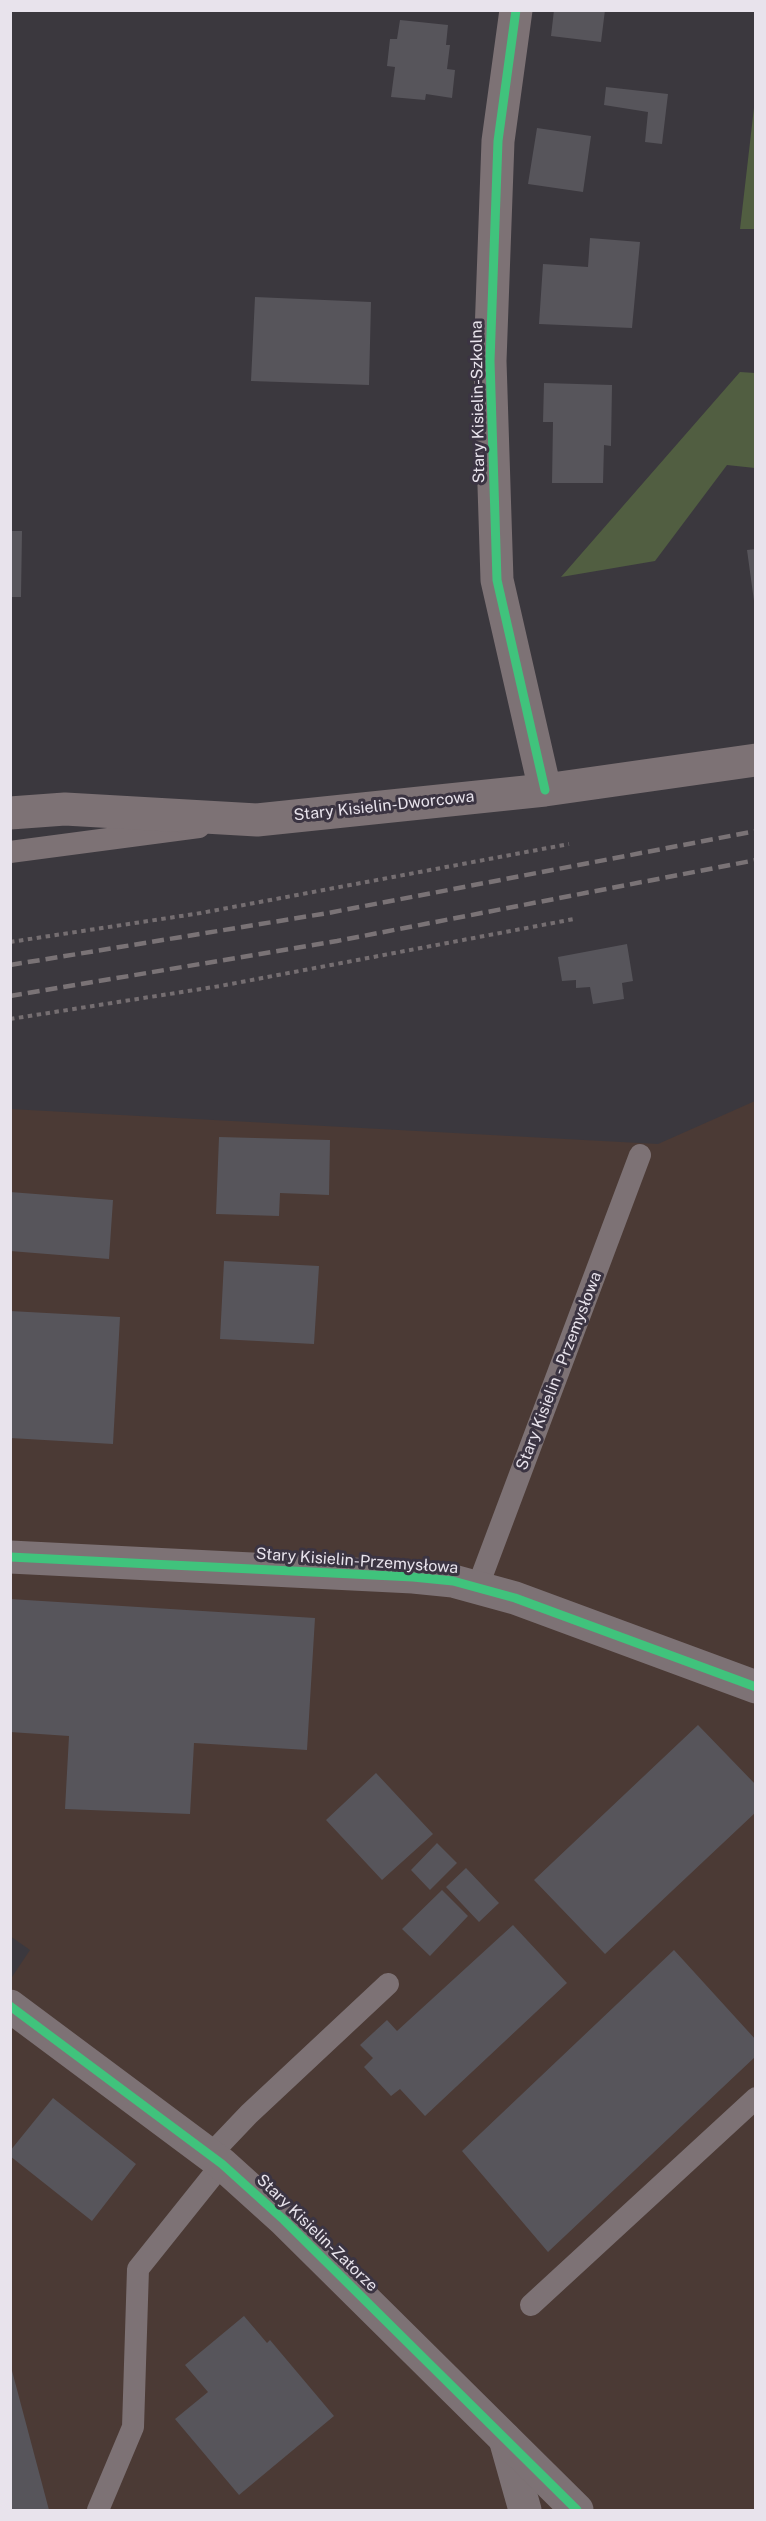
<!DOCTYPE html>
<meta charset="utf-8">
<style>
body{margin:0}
#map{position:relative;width:766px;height:2521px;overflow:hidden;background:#3b383e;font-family:"Public Sans",sans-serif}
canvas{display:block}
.frame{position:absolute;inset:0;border:12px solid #e8e3ec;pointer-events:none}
</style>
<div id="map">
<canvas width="766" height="2521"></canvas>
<div class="frame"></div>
</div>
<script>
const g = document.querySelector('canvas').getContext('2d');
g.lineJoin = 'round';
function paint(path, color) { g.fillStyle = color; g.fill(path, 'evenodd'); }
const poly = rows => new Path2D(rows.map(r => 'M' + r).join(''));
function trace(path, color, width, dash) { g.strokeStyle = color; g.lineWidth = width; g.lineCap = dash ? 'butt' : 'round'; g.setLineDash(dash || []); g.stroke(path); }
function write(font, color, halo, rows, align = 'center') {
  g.font = font + ' "Public Sans",sans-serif'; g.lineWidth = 6; g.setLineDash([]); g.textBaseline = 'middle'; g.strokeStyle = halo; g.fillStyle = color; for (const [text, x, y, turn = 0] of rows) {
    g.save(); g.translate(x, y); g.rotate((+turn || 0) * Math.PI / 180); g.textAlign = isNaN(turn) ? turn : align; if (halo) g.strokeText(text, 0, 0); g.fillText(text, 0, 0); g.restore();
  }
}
paint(poly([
 [755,1101,755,2510,11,2510,10,1980,30,1950,10,1936,10,1109,658,1144]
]), '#4b3a35');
paint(poly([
 [755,99,755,229,740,229],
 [740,372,755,373,755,468,727,465,655,561,561,577]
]), '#515e41');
paint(poly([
 [554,10,605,10,601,42,551,36],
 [400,20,448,25,446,45,450,45,447,69,455,70,452,98,426,94,425,100,391,97,395,67,387,66,390,39,397,39],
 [606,87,668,94,662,144,645,142,648,112,604,105],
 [537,128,591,136,583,192,528,184],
 [590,238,640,242,632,328,539,324,543,264,588,267],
 [255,297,371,302,369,385,251,381],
 [544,383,612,385,611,446,604,445,603,483,552,483,553,422,543,422],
 [10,531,22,531,21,597,10,597],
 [756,549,756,601,754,601,747,550],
 [627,944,633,981,622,983,624,999,593,1004,590,987,576,988,576,980,562,981,558,957],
 [219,1137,330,1140,329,1195,280,1193,279,1216,216,1214],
 [10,1192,113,1200,109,1259,10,1251],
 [224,1261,319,1266,314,1344,220,1339],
 [10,1311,120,1317,113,1444,10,1438],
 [10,1599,315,1618,307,1750,194,1743,190,1814,65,1809,69,1736,10,1732],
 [698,1725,756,1785,756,1812,605,1954,534,1880],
 [376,1773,433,1834,382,1880,326,1820],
 [437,1843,457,1863,430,1890,411,1870],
 [466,1868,499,1903,479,1922,446,1887],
 [442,1890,468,1916,430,1956,402,1929],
 [513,1925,567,1983,425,2116,400,2089,391,2096,364,2067,373,2058,360,2045,387,2020,397,2031],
 [674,1950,756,2040,756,2056,548,2252,462,2151],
 [53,2098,136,2164,92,2221,10,2156,10,2151],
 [244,2316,267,2343,270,2340,334,2416,239,2495,175,2419,208,2392,185,2365],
 [10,2367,11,2367,49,2510,10,2510]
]), '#57555b');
trace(poly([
 [10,942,201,913,569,844],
 [10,1019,220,986,574,919]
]), '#756e71', 4, [4.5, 4.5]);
trace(poly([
 [10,852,199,827],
 [478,1586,640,1155],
 [209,2156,249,2114,388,1984],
 [531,2305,756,2098],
 [98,2510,133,2427,138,2269,222,2164]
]), '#7d7275', 22);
trace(poly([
 [516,10,498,141,490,361,497,580,545,790],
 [10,813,65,809,257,820,545,790,756,760],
 [10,1557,413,1577,453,1581,515,1598,756,1687],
 [505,2439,525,2510]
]), '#7d7275', 33);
trace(poly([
 [10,2006,222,2164,284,2220,577,2510]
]), '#7d7275', 33);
trace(poly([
 [10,965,328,913,756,831],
 [10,996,337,941,756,860]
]), '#7a7376', 4.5, [12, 6]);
trace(poly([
 [516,10,498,141,490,361,497,580,545,790],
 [10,1557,413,1577,453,1581,515,1598,756,1687],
 [10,2006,222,2164,284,2220,577,2510]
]), '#40c37c', 9);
write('16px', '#e8e3ec', '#3b3442', [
 ["Stary Kisielin-Szkolna",478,402,-91],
 ["Stary Kisielin-Dworcowa",384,806,-6],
 ["Stary Kisielin - Przemysłowa",559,1371,-69],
 ["Stary Kisielin-Przemysłowa",357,1561,4],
 ["Stary Kisielin-Zatorze",317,2233,44]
]);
</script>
